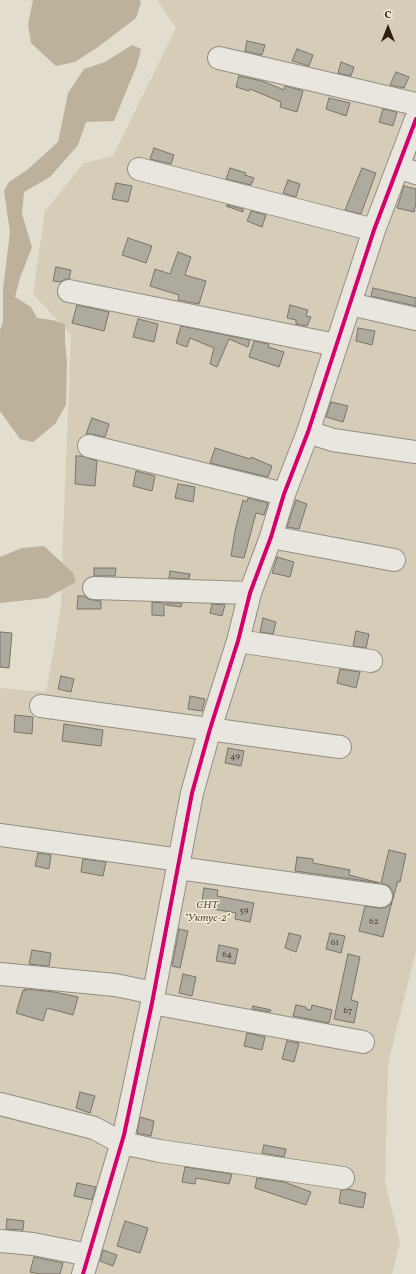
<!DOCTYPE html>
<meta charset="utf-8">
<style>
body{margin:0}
#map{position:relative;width:416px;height:1274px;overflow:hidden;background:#e2ddcc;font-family:Vollkorn,serif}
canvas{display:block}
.north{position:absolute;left:368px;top:8px;width:40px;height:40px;-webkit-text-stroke:3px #f1ecd9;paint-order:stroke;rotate:0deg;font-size:11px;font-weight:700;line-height:16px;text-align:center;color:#311c11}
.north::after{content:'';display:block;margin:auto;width:14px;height:18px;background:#311c11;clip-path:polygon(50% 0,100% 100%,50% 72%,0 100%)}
</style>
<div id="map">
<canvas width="416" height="1274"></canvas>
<div class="north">С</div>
</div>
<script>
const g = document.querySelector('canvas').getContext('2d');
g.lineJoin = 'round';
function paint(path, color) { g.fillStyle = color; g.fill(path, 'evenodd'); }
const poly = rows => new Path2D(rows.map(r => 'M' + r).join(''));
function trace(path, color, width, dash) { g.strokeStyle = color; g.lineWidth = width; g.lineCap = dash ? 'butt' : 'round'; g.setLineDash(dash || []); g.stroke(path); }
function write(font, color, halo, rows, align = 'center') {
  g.font = font + ' Vollkorn,serif'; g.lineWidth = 3; g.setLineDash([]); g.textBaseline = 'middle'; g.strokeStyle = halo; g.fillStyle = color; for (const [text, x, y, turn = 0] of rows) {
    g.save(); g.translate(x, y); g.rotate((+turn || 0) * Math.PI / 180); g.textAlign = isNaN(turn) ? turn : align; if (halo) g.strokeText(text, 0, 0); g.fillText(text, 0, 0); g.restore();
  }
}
paint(poly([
 [157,0,416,0,416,951,388,1064,385,1182,400,1242,392,1274,0,1274,0,688,46,692,61,607,63,536,71,335,33,294,45,211,84,163,113,156,176,28]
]), '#d5cdb7');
paint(poly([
 [33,0,140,0,141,3,136,18,98,47,75,62,56,66,31,43,28,24],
 [132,45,141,49,137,65,114,121,86,122,78,145,50,177,24,192,22,214,32,247,20,278,15,297,31,307,37,318,52,320,65,324,65,341,67,362,66,405,55,424,33,442,20,439,0,411,0,330,3,322,3,289,10,232,4,191,9,182,27,170,58,142,68,93,84,69,105,62],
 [44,546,73,573,76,582,47,598,0,603,0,557,22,548]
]), '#bcb29c');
const building = poly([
 [247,41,265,45,262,55,245,51,247,41],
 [297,49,313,55,309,66,292,61,297,49],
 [341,62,354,67,351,76,338,73,341,62],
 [396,72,409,77,404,88,390,85,396,72],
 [239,76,262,81,284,90,285,86,303,91,297,112,280,107,281,102,250,89,249,91,236,87,239,76],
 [329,98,350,103,346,116,326,109,329,98],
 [383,109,397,112,393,126,379,122,383,109],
 [154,148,174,155,171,164,150,159,154,148],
 [230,168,246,173,245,175,254,178,251,185,226,179,230,168],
 [362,168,376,173,361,214,345,210,362,168],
 [288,180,300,184,296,197,283,193,288,180],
 [116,183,132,186,128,202,112,199,116,183],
 [404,186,416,189,416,203,414,212,397,208,404,186],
 [227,205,243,209,243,212,226,206,227,205],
 [251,211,266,215,262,227,247,221,251,211],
 [128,238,152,246,146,263,122,255,128,238],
 [178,252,191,257,185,275,206,281,199,304,178,300,179,295,150,286,155,269,170,274,178,252],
 [56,267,71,270,69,279,65,279,60,282,53,281,56,267],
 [373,288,416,298,416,306,371,296,373,288],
 [77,305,109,312,104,331,72,323,77,305],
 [290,305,308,310,306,316,311,317,307,326,296,324,296,320,287,318,290,305],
 [138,319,158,324,154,342,133,337,138,319],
 [181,326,250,340,248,347,229,339,217,367,210,364,214,348,190,338,187,347,176,343,181,326],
 [358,328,375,331,372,345,356,341,358,328],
 [254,341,269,344,268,347,284,352,279,367,249,357,254,341],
 [331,402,348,406,343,422,326,417,331,402],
 [92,418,109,424,105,437,92,434,86,434,92,418],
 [215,448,250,459,251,457,272,466,268,477,210,463,215,448],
 [76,456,82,456,97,461,95,486,75,484,76,456],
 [136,471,155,476,152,491,133,486,136,471],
 [178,484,195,487,193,502,175,498,178,484],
 [248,498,268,503,264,515,256,513,244,558,231,556,235,531,243,500,247,502,248,498],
 [296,500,307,504,299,529,287,527,296,500],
 [277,557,294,562,290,577,272,573,277,557],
 [94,568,116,568,115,576,94,576,94,568],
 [170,571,190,574,189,579,169,578,170,571],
 [78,596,85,596,88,599,93,600,101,601,101,609,77,609,78,596],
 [152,602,164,603,164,616,152,615,152,602],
 [166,603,182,603,181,607,166,605,166,603],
 [212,604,225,605,222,616,210,613,212,604],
 [263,618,276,622,273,634,260,632,263,618],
 [356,631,369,634,366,648,353,646,356,631],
 [0,632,12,633,9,668,0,667,0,632],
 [340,669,360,672,356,688,337,683,340,669],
 [61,676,74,679,71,692,58,689,61,676],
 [190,696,205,699,202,711,188,709,190,696],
 [15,715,33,717,32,734,14,732,15,715],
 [64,724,103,730,101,746,62,741,64,724],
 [228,748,244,751,241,766,225,763,228,748],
 [389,850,406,854,400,882,398,881,393,898,393,892,389,886,381,883,389,850],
 [38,853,51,855,49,869,35,866,38,853],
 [297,857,313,859,313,863,350,870,349,875,380,883,295,871,297,857],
 [83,859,106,862,103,876,81,872,83,859],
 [204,888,218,890,217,896,254,903,250,922,235,919,236,913,201,907,204,888],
 [393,898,383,937,359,931,365,906,379,908,385,908,391,904,393,898],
 [179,929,188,931,180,968,172,966,179,929],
 [289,933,301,936,296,952,285,948,289,933],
 [330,933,345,936,341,953,326,949,330,933],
 [219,945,238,949,235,964,216,961,219,945],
 [32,950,51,953,49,966,29,964,32,950],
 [348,954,360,957,351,1000,358,1002,354,1023,334,1019,348,954],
 [183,974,196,977,192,996,179,993,183,974],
 [25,989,54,992,78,997,73,1015,47,1008,43,1021,16,1013,23,990,25,991,25,989],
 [296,1005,306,1007,306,1009,311,1010,312,1005,332,1010,329,1023,293,1016,296,1005],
 [253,1006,271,1010,270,1012,252,1009,253,1006],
 [247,1033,265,1037,262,1050,244,1046,247,1033],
 [287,1041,299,1043,294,1062,282,1059,287,1041],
 [80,1092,95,1096,90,1113,76,1108,80,1092],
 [140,1117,154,1121,151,1136,137,1133,140,1117],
 [264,1145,286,1149,284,1157,262,1153,264,1145],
 [185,1167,232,1174,229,1184,196,1178,195,1184,182,1182,185,1167],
 [257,1178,284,1182,311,1192,306,1205,255,1188,257,1178],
 [77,1183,96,1187,92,1200,74,1196,77,1183],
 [348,1189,366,1193,363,1208,339,1203,341,1190,348,1189],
 [7,1219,24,1221,23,1230,6,1229,7,1219],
 [125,1221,148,1228,140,1253,117,1246,125,1221],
 [103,1250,117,1255,113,1266,100,1261,103,1250],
 [34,1257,63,1263,60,1274,40,1274,30,1272,34,1257]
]);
paint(building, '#afaa9e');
trace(building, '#7b746b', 1);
const minor = poly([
 [219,58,416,104],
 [398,167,416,173],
 [139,169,374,230],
 [69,291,336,345],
 [350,304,416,319],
 [308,432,333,440,416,452],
 [89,446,284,494],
 [271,537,394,560],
 [94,588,250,593],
 [238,641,371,661],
 [41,706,340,747],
 [0,835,180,860],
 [178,868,381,896],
 [0,974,115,985,154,993],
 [152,1003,363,1042],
 [0,1104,94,1128,122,1143,160,1151,343,1178],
 [0,1241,33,1244,89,1255],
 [83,1274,124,1135,152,1003,192,793,210,729,238,641,250,593,271,537,284,494,308,432,374,230,416,119]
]);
trace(minor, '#948e84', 24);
trace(minor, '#e8e6de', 22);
trace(poly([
 [83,1274,124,1135,152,1003,192,793,210,729,238,641,250,593,271,537,284,494,308,432,374,230,416,119]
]), '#d6006c', 4);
write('9px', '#504034', null, [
 ["49",235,757],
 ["59",244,911],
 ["62",374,922],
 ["61",335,943],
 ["64",227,955],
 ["67",348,1011]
]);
write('italic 11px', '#5f4d3e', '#f1ecd9', [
 ["СНТ",207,906],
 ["\"Уктус-2\"",207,919]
]);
</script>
